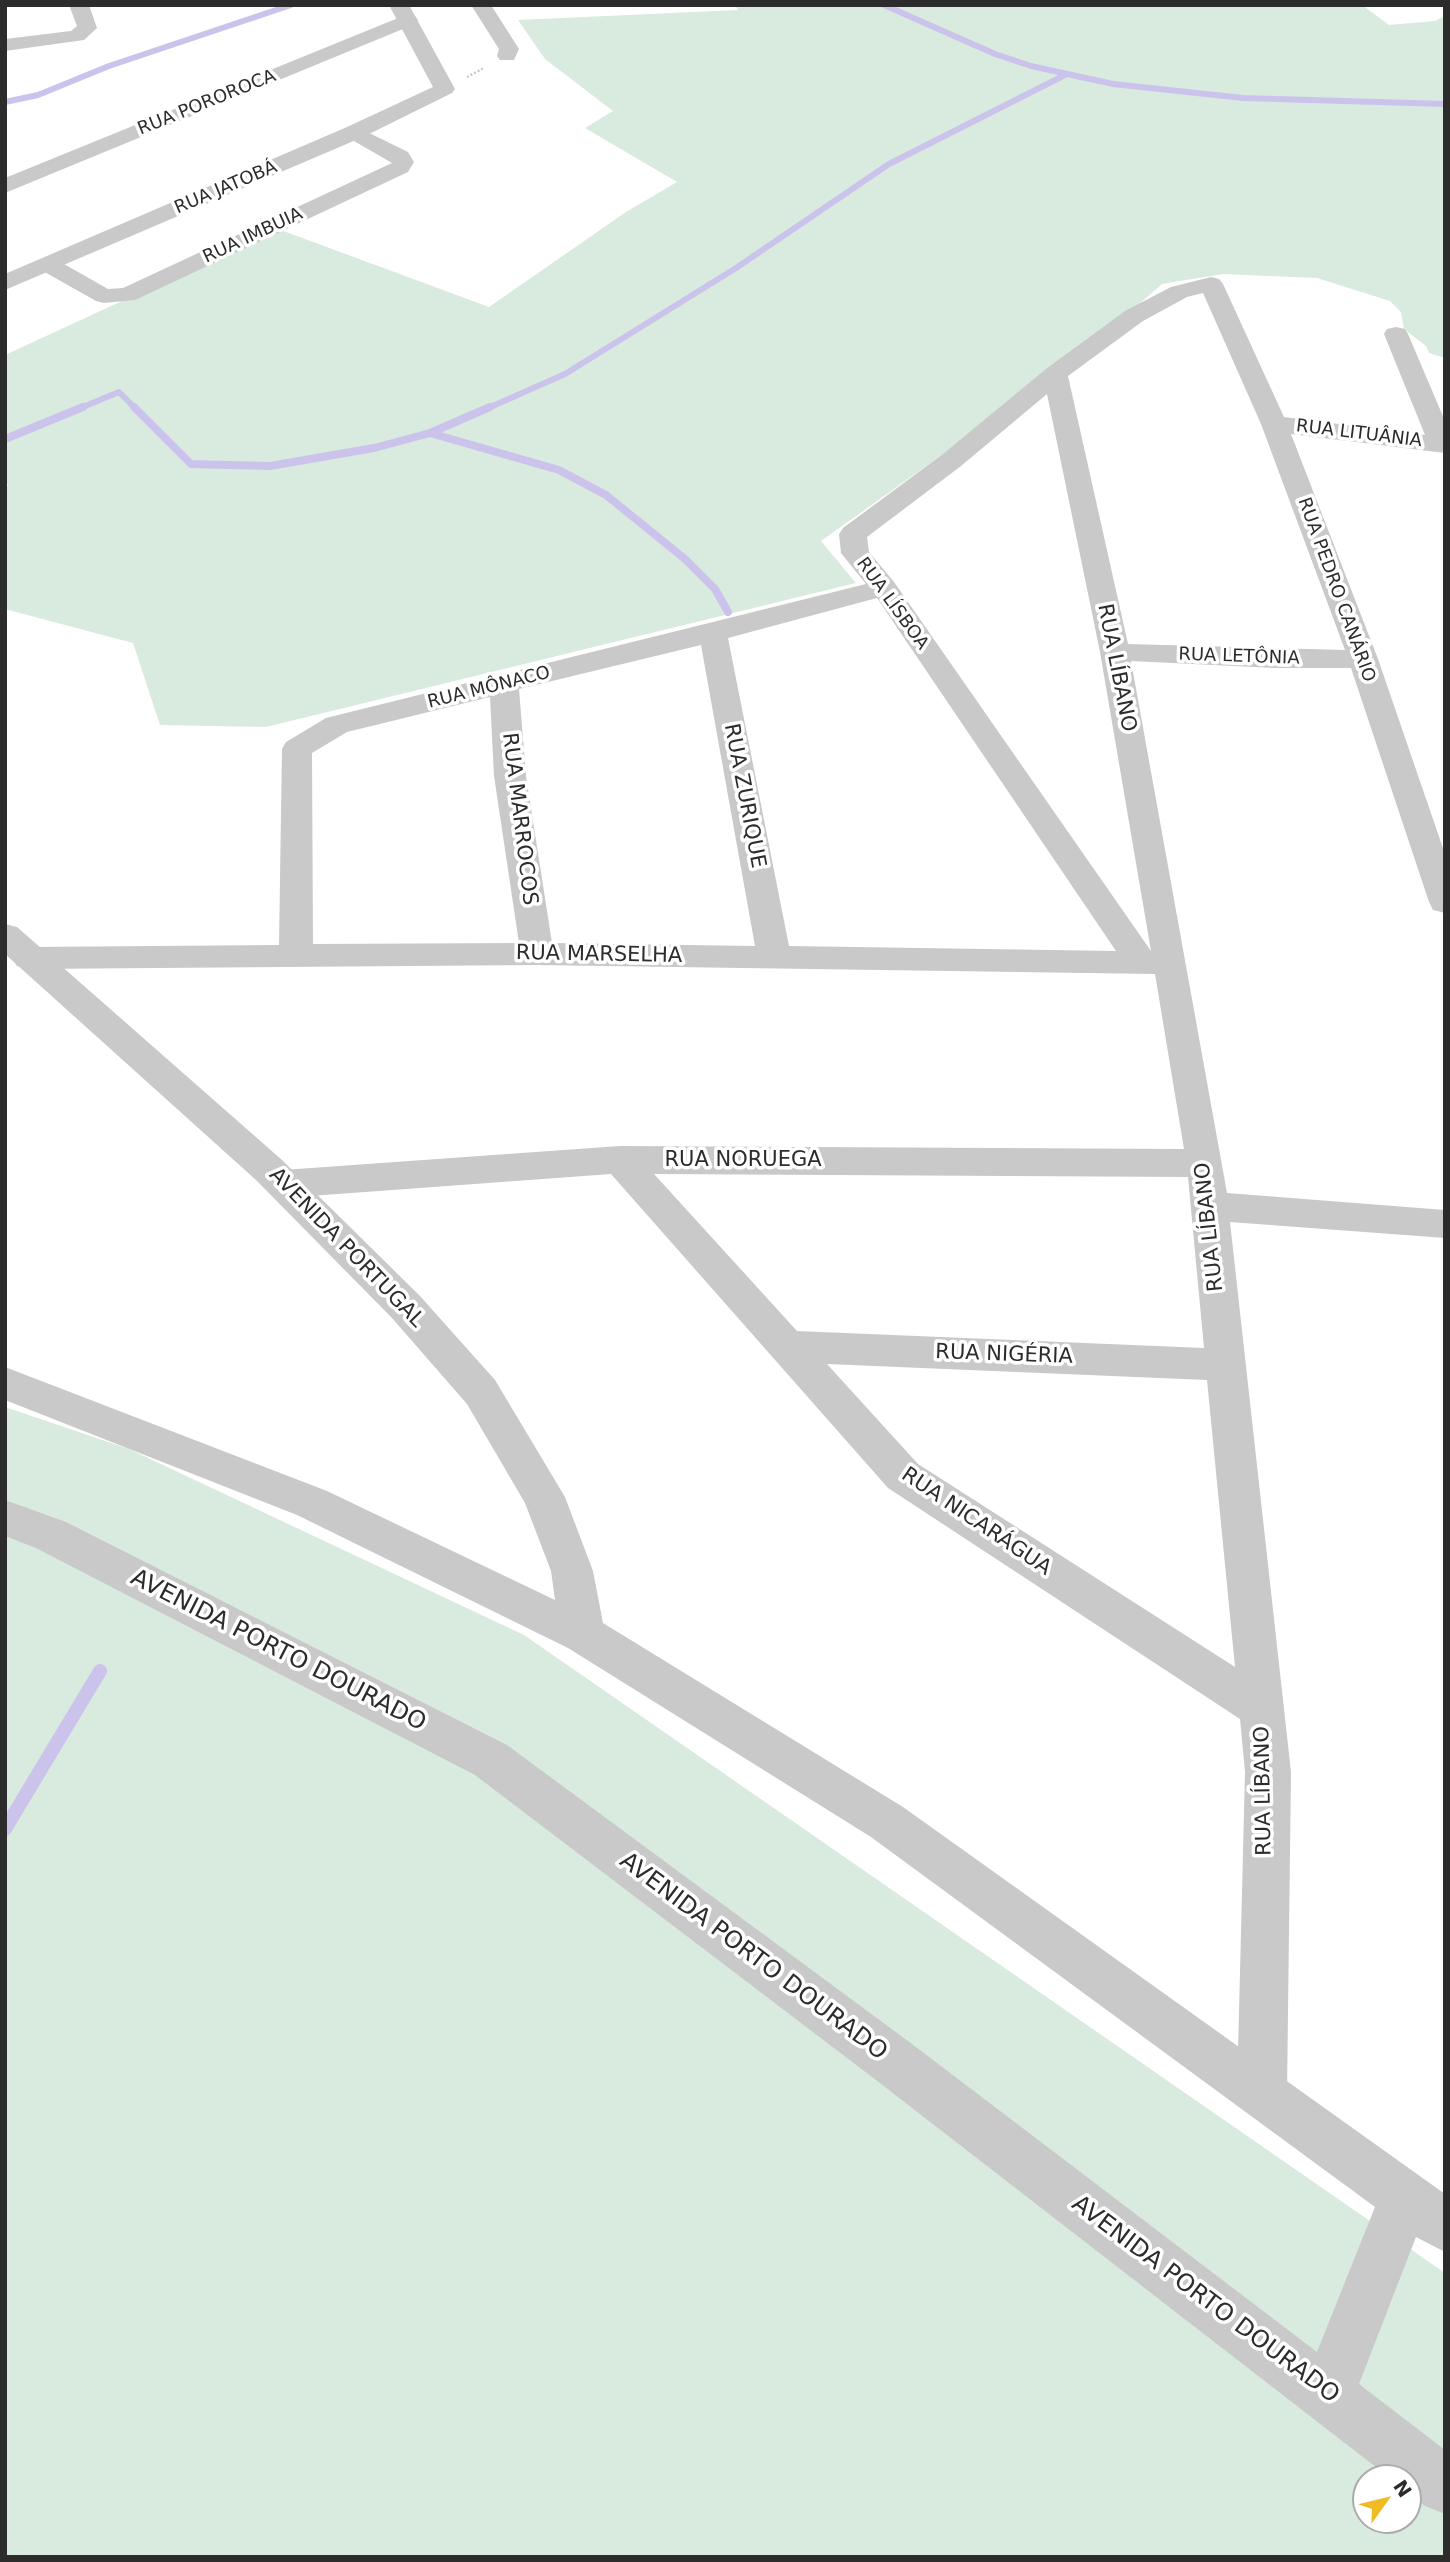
<!DOCTYPE html>
<meta charset="utf-8">
<style>
body{margin:0}
#map{position:relative;width:1450px;height:2562px;overflow:hidden;background:#fff;font-family:"DejaVu Sans",sans-serif}
canvas{display:block}
.frame{position:absolute;inset:0;border:7px solid #2c2c2c;pointer-events:none}
.north{position:absolute;left:1352px;top:2464px;width:70px;height:70px;box-sizing:border-box;background:#fff;border:2px solid #ababab;border-radius:50%;rotate:56deg;font-size:19px;font-weight:700;line-height:28px;text-align:center;color:#2c2c2c}
.north::after{content:'';display:block;margin:auto;width:24px;height:32px;background:#efbc23;clip-path:polygon(50% 0,100% 100%,50% 72%,0 100%)}
</style>
<div id="map">
<canvas width="1450" height="2562"></canvas>
<div class="frame"></div>
<div class="north">N</div>
</div>
<script>
const g = document.querySelector('canvas').getContext('2d');
g.lineJoin = 'round';
function paint(path, color) { g.fillStyle = color; g.fill(path, 'evenodd'); }
const poly = rows => new Path2D(rows.map(r => 'M' + r).join(''));
function trace(path, color, width, dash) { g.strokeStyle = color; g.lineWidth = width; g.lineCap = dash ? 'butt' : 'round'; g.setLineDash(dash || []); g.stroke(path); }
function write(font, color, halo, rows, align = 'center') {
  g.font = font + ' "DejaVu Sans",sans-serif'; g.lineWidth = 7; g.setLineDash([]); g.textBaseline = 'middle'; g.strokeStyle = halo; g.fillStyle = color; for (const [text, x, y, turn = 0] of rows) {
    g.save(); g.translate(x, y); g.rotate((+turn || 0) * Math.PI / 180); g.textAlign = isNaN(turn) ? turn : align; if (halo) g.strokeText(text, 0, 0); g.fillText(text, 0, 0); g.restore();
  }
}
paint(poly([
 [735,5,1362,5,1389,25,1435,21,1445,16,1445,358,1429,353,1426,346,1404,329,1401,312,1390,301,1317,278,1223,274,1162,284,1075,360,821,541,856,583,266,727,160,725,133,643,5,609,5,487,9,485,5,483,5,355,278,229,489,307,626,212,677,182,585,128,613,111,545,59,518,20,738,10],
 [5,1407,129,1449,524,1635,1445,2273,1445,2557,5,2557],
 [1366,2478,1408,2478,1408,2520,1366,2520]
]), '#d8ebde');
trace(poly([
 [884,5,995,54,1031,66,1113,84,1243,98,1445,104],
 [5,102,38,95,109,66,291,5],
 [78,409,119,392,136,409],
 [486,409,565,374,736,268,889,164,1065,75]
]), '#ccc3ed', 6);
trace(poly([
 [134,407,191,464,270,466,374,448,430,433,490,407],
 [430,433,559,470,606,495,685,559,715,589,728,612],
 [5,439,83,407]
]), '#ccc3ed', 8);
trace(poly([
 [5,1829,100,1671]
]), '#ccc3ed', 14);
trace(poly([
 [467,77,484,68]
]), '#c9c9c9', 2.5, [2, 2]);
paint(poly([
 [69,5,89,5,97,28,84,40,5,51,5,39,71,31,77,26,69,5],
 [471,5,491,5,519,49,514,60,500,60,497,56,499,49,471,5],
 [408,14,415,16,418,20,415,24,5,193,5,178,408,14],
 [355,126,408,152,414,162,408,172,135,300,104,303,96,301,41,270,37,265,41,260,49,258,57,260,108,289,123,288,392,163,347,137,344,132,347,127,355,126],
 [1211,277,1219,279,1223,284,1284,417,1425,435,1384,334,1387,329,1396,327,1405,329,1408,334,1445,421,1445,453,1291,434,1378,659,1445,854,1445,913,1433,910,1429,902,1351,668,1275,668,1131,661,1227,1193,1445,1210,1445,1238,1230,1222,1291,1772,1287,2092,1280,2110,1262,2117,1244,2110,1237,2092,1245,1772,1240,1719,888,1488,611,1174,283,1198,270,1194,264,1184,270,1174,283,1170,620,1146,1184,1149,1155,974,537,965,29,969,17,966,12,958,17,950,29,947,279,945,282,749,286,742,326,718,866,584,841,553,839,534,843,528,943,454,1046,369,1125,311,1171,287,1211,277],
 [1203,293,1261,424,1345,650,1128,644,1068,376,1143,321,1187,297,1203,293],
 [1047,394,1100,652,1151,951,894,582,869,552,867,537,961,466,1047,394],
 [877,598,1116,951,789,946,728,638,877,598],
 [701,645,755,946,552,943,526,776,519,689,701,645],
 [490,697,494,776,519,943,313,944,312,753,347,732,490,697],
 [654,1174,1188,1177,1204,1348,797,1331,654,1174],
 [827,1364,1207,1380,1235,1667,918,1464,827,1364]
]), '#c9c9c9');
paint(poly([
 [389,5,409,5,455,89,452,93,363,137,5,290,5,274,347,127,433,87,389,5],
 [5,924,17,927,282,1160,420,1296,495,1380,565,1497,593,1571,603,1623,903,1807,1445,2194,1445,2252,1416,2237,1359,2384,1445,2450,1445,2514,1425,2506,1408,2492,1408,2478,1390,2478,876,2080,475,1775,36,1548,5,1536,5,1500,66,1522,507,1745,912,2044,1317,2352,1375,2207,871,1837,568,1648,297,1515,5,1400,5,1367,327,1491,555,1600,551,1571,525,1503,467,1404,392,1318,256,1180,5,954,5,924]
]), '#c9c9c9');
write('18px', '#2c2c2c', '#fff', [
 ["RUA POROROCA",207,103,-22],
 ["RUA JATOBÁ",226,188,-23],
 ["RUA IMBUIA",253,236,-25],
 ["RUA LITUÂNIA",1359,434,7],
 ["RUA PEDRO CANÁRIO",1336,590,70],
 ["RUA LÍSBOA",892,604,54],
 ["RUA LETÔNIA",1239,657,2],
 ["RUA MÔNACO",489,688,-14]
]);
write('21px', '#2c2c2c', '#fff', [
 ["RUA LÍBANO",1116,668,79],
 ["RUA ZURIQUE",744,796,79],
 ["RUA MARROCOS",519,819,83],
 ["RUA MARSELHA",599,955,1],
 ["RUA NORUEGA",743,1161],
 ["RUA LÍBANO",1210,1227,-96],
 ["AVENIDA PORTUGAL",346,1248,46],
 ["RUA NIGÉRIA",1004,1355,2],
 ["RUA NICARÁGUA",976,1522,34],
 ["RUA LÍBANO",1264,1791,-91]
]);
write('24px', '#2c2c2c', '#fff', [
 ["AVENIDA PORTO DOURADO",278,1651,27],
 ["AVENIDA PORTO DOURADO",753,1957,37],
 ["AVENIDA PORTO DOURADO",1205,2300,37]
]);
</script>
